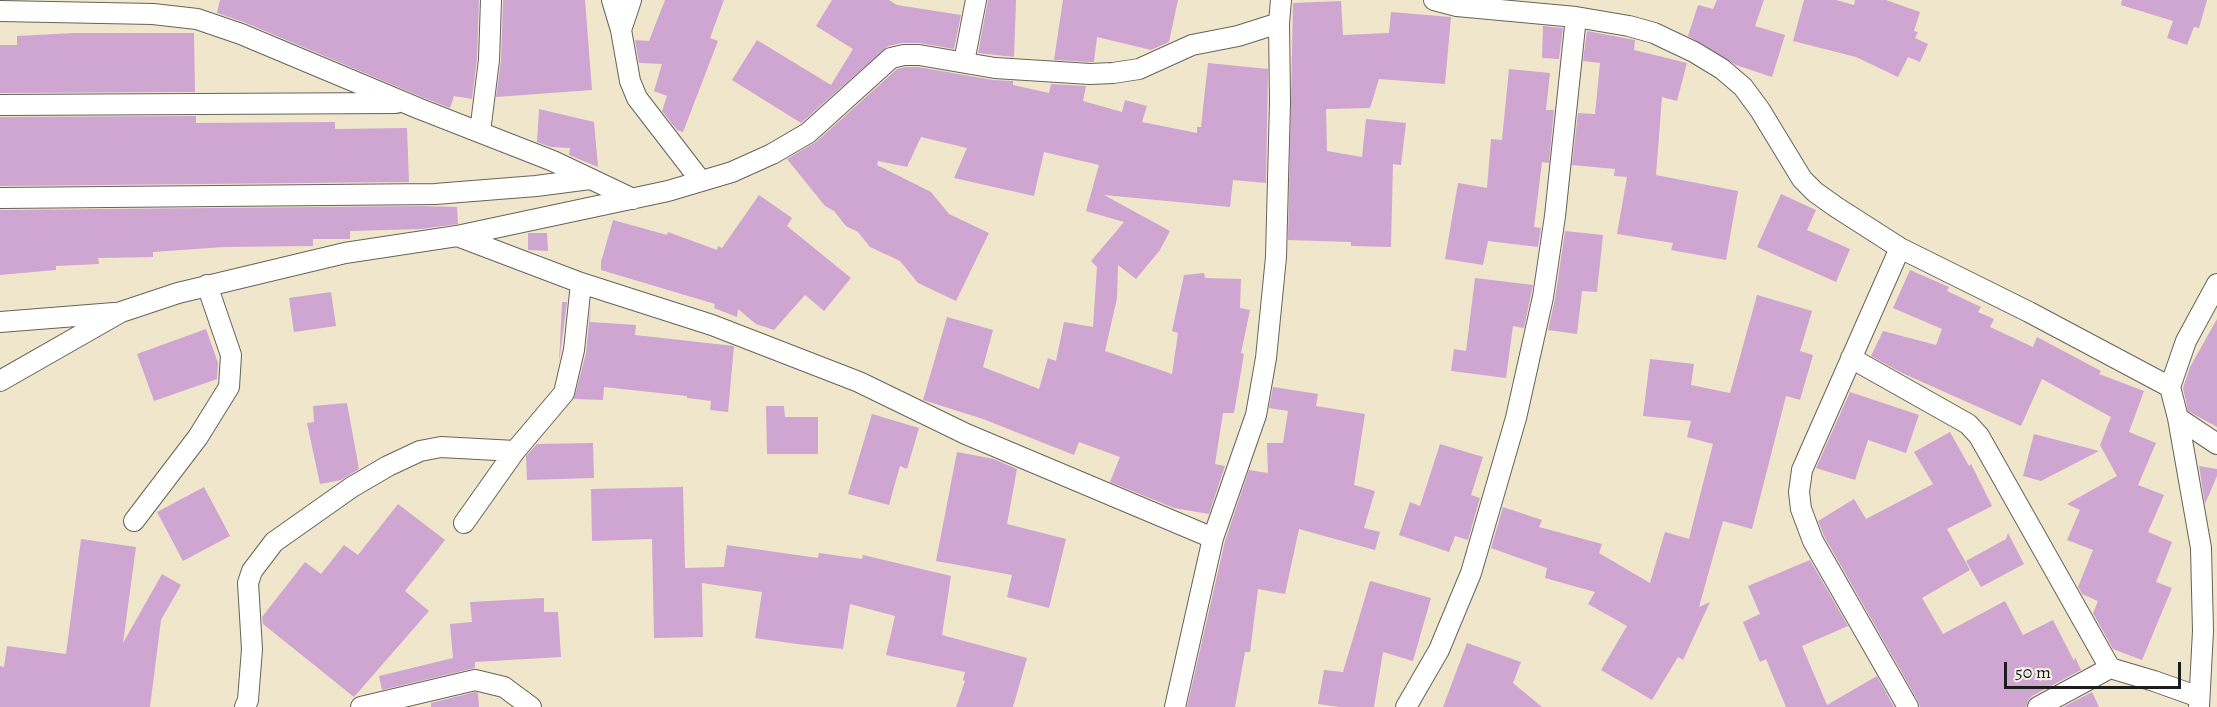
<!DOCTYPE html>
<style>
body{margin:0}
#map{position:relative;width:2217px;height:707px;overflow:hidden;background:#f0e6cc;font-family:Alegreya,serif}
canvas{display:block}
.scale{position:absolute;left:2004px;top:662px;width:177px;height:27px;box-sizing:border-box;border:3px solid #1c1c1c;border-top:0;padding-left:8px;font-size:18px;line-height:21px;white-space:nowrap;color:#1c1c1c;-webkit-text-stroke:4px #f7f3e8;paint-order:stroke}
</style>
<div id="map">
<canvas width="2217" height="707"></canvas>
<div class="scale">50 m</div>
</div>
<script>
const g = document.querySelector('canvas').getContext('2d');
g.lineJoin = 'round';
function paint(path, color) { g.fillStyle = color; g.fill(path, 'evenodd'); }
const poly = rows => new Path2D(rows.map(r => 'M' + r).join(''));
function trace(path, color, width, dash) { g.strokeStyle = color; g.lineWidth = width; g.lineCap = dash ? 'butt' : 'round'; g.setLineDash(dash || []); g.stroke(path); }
paint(poly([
 [220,0,479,0,477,59,472,99,454,96,450,108,424,98,246,23,217,13],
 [503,0,585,0,592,90,496,97,501,60],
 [665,0,724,0,710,38,718,41,683,132,677,130,662,111,667,96,654,91,662,64,639,63,635,40,649,41],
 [832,0,889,0,897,5,961,15,954,49,919,43,902,43,888,46,801,123,732,80,757,40,831,85,853,49,816,26],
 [988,0,1016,0,1014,57,978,53],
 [1063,0,1178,0,1169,42,1151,50,1097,37,1094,62,1090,62,1054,60],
 [1717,0,1764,0,1755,26,1785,35,1772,77,1736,65,1688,36,1698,5,1713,9],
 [1804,0,1836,0,1854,5,1855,0,1886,0,1920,12,1914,31,1918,32,1915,38,1928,44,1920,62,1908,57,1898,77,1856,57,1793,41],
 [2122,0,2207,0,2199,28,2194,27,2187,45,2167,38,2173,21,2121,5],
 [1341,1,1343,35,1389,33,1391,12,1451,17,1445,84,1379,79,1370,108,1326,109,1327,151,1362,157,1366,119,1406,123,1401,165,1393,164,1391,247,1351,246,1351,242,1288,240,1293,3],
 [1543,26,1563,28,1559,59,1542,58],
 [1587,31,1635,40,1634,50,1687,63,1677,101,1662,97,1656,175,1738,191,1726,260,1671,250,1673,243,1617,234,1627,177,1614,176,1615,169,1572,165,1578,113,1595,114,1600,63,1583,61],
 [74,33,194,33,195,92,0,93,0,45,17,45,17,36],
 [1208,63,1268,69,1266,183,1233,180,1230,207,1104,195,1170,231,1160,250,1136,279,1118,265,1117,298,1105,351,1172,374,1178,333,1172,331,1184,275,1204,273,1205,278,1241,279,1240,308,1250,310,1241,353,1244,354,1234,413,1223,413,1215,464,1225,466,1209,514,1174,508,1110,482,1120,457,1079,442,1074,455,983,419,923,400,947,317,993,330,983,367,1039,389,1048,358,1056,361,1064,322,1093,327,1097,267,1091,261,1124,222,1086,211,1099,165,1044,152,1034,196,954,178,967,148,921,137,907,167,878,161,877,165,931,192,949,214,989,233,956,301,918,283,900,261,870,247,858,232,846,226,834,211,825,206,787,159,816,142,897,69,905,67,918,67,993,80,1013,81,1013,85,1049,93,1051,84,1086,86,1083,101,1122,112,1125,100,1147,106,1142,122,1197,133,1197,127,1201,127],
 [1509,69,1550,73,1546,110,1554,110,1549,163,1542,162,1534,227,1541,228,1538,247,1488,241,1483,265,1445,259,1458,183,1487,188,1491,139,1502,140],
 [539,109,594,122,598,167,569,155,570,148,551,147,537,142],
 [196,116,196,123,335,122,335,129,407,128,409,182,0,186,0,117],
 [1781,194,1816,210,1807,230,1850,249,1836,282,1757,247],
 [759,195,792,218,787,226,851,278,824,311,805,295,774,330,756,324,738,309,737,317,714,308,715,304,601,270,601,262,613,220,667,235,668,232,717,250,718,246,722,248],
 [421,206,457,207,458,224,421,229,350,231,350,239,313,239,313,246,224,247,153,252,153,257,98,258,99,264,56,266,56,270,0,275,0,210],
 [1565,231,1603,235,1597,292,1582,291,1577,334,1548,330,1555,299],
 [528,233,547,233,548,251,528,250],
 [1910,270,1949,287,1947,291,1981,307,1978,312,1994,319,1990,327,2033,347,2037,337,2101,371,2099,374,2144,391,2129,432,2156,443,2138,485,2164,495,2148,532,2172,542,2156,582,2172,588,2142,660,2113,649,2093,613,2098,601,2082,594,2078,587,2093,550,2067,540,2080,510,2067,504,2117,476,2100,445,2111,417,2042,379,2021,426,1902,373,1871,356,1883,331,1936,345,1942,329,1893,308],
 [1475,278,1533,285,1524,328,1513,326,1506,378,1451,371,1454,349,1466,351],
 [331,292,336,326,294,332,289,298],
 [1757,295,1812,311,1800,351,1813,355,1800,400,1786,396,1752,529,1723,521,1699,607,1710,602,1683,660,1678,657,1652,700,1601,670,1627,626,1588,604,1595,592,1545,578,1547,568,1491,548,1503,507,1542,520,1539,527,1602,544,1599,553,1650,583,1665,532,1689,539,1713,444,1687,437,1691,421,1643,416,1650,359,1694,364,1691,385,1730,393],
 [562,302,567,302,559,363],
 [591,303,590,322,636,325,635,335,734,346,728,412,710,410,711,401,687,398,687,396,604,387,603,400,574,399,586,353],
 [2217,319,2217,427,2188,411,2183,388,2190,367],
 [206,329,218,363,217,379,154,401,137,354],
 [1273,387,1318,394,1316,406,1365,414,1354,485,1375,491,1364,528,1380,532,1375,550,1299,529,1285,594,1258,589,1250,652,1245,652,1235,707,1187,707,1225,541,1249,470,1268,473,1267,443,1283,443,1288,411,1269,408],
 [1850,392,1919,415,1906,453,1868,440,1855,480,1816,468],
 [347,403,359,469,341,480,320,484,307,423,314,422,313,406],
 [766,406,784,406,785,417,818,417,818,454,767,454],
 [872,414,919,428,907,469,900,466,889,505,848,494],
 [1950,432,1969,466,1971,464,1992,506,1947,529,1970,570,1922,598,1943,634,2005,601,2023,635,2053,620,2074,661,2075,657,2081,670,2032,696,2028,701,2026,707,1920,707,1918,701,1824,536,1818,521,1854,499,1866,519,1933,484,1914,452],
 [2034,434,2099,451,2041,481,2023,476],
 [593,443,594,478,527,480,526,456,537,444],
 [1440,444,1483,457,1471,495,1480,498,1468,540,1455,536,1449,552,1399,535,1410,502,1420,506],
 [957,452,994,459,1017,469,1007,524,1066,539,1049,608,1007,597,1012,575,936,561],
 [2199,466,2217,469,2217,476,2205,504],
 [204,487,230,536,183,561,157,512],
 [683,487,685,568,724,567,727,545,818,558,819,553,862,559,863,555,951,576,942,635,1027,658,1013,707,956,707,965,681,963,680,965,672,886,655,895,616,850,604,843,649,797,644,755,638,762,592,702,583,703,637,654,638,652,539,592,541,591,489],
 [398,504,445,540,405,591,429,611,354,697,263,624,262,617,305,562,321,574,344,545,358,555],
 [2008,533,2024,564,1981,587,1966,561,2006,539],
 [81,539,136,547,123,643,162,574,181,585,161,620,150,707,0,707,0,666,4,667,7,646,66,654],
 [1810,560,1848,626,1802,646,1827,705,1877,676,1894,707,1786,707,1766,659,1760,662,1743,622,1760,614,1748,586],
 [1370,581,1431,598,1413,661,1383,652,1374,707,1340,707,1318,704,1324,670,1343,672],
 [544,598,544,612,558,612,561,657,475,662,475,668,382,690,379,676,453,658,450,624,472,622,470,602],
 [1467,643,1521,662,1513,683,1542,707,1443,707],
 [475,692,478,693,479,707,431,707,431,703],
 [2092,692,2099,707,2063,707]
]), '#cea6d1');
const street = poly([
 [612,0,621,30,630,81,637,98,701,181],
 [1434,0,1457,6,1576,17,1629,26,1654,33,1694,52,1722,69,1743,87,1760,110,1802,179,1815,192,1836,207,1900,248,2029,312,2170,387,2178,418,2201,548,2203,631,2199,707],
 [0,11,153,14,197,19,241,34,420,109,553,161,633,199],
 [621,30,631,0],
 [964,62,976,0],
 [0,105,396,103],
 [480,132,489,60,491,0],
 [0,198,435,194,536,186,590,179],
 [457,236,668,191,732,172,772,154,808,133,891,58,904,55,919,55,995,68,1090,74,1113,73,1139,69,1192,45,1238,36,1279,23],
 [1900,248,1802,470,1799,492,1801,509,1813,541,1908,707],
 [0,322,114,313],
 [1851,358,1968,424,1979,436,2110,668,2154,681,2199,697],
 [0,381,121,312,178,293,345,253,457,236,581,283,712,325,859,382,966,434,1213,538,1175,707],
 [2170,387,2186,341,2217,284],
 [2178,418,2217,444],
 [134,521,198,437,229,387,231,355,207,285],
 [464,523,515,451,564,393,574,350,581,283],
 [1213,538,1256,415,1266,358,1276,257,1280,102,1279,23,1281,0],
 [245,707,248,700,252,649,248,583,252,571,274,542,352,487,388,466,420,451,441,447,515,451],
 [361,707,475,680,504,687,531,707],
 [1406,707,1439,650,1471,573,1516,418,1543,297,1555,216,1576,17],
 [2038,707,2110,668]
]);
trace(street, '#66635a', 22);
trace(street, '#fff', 20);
</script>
